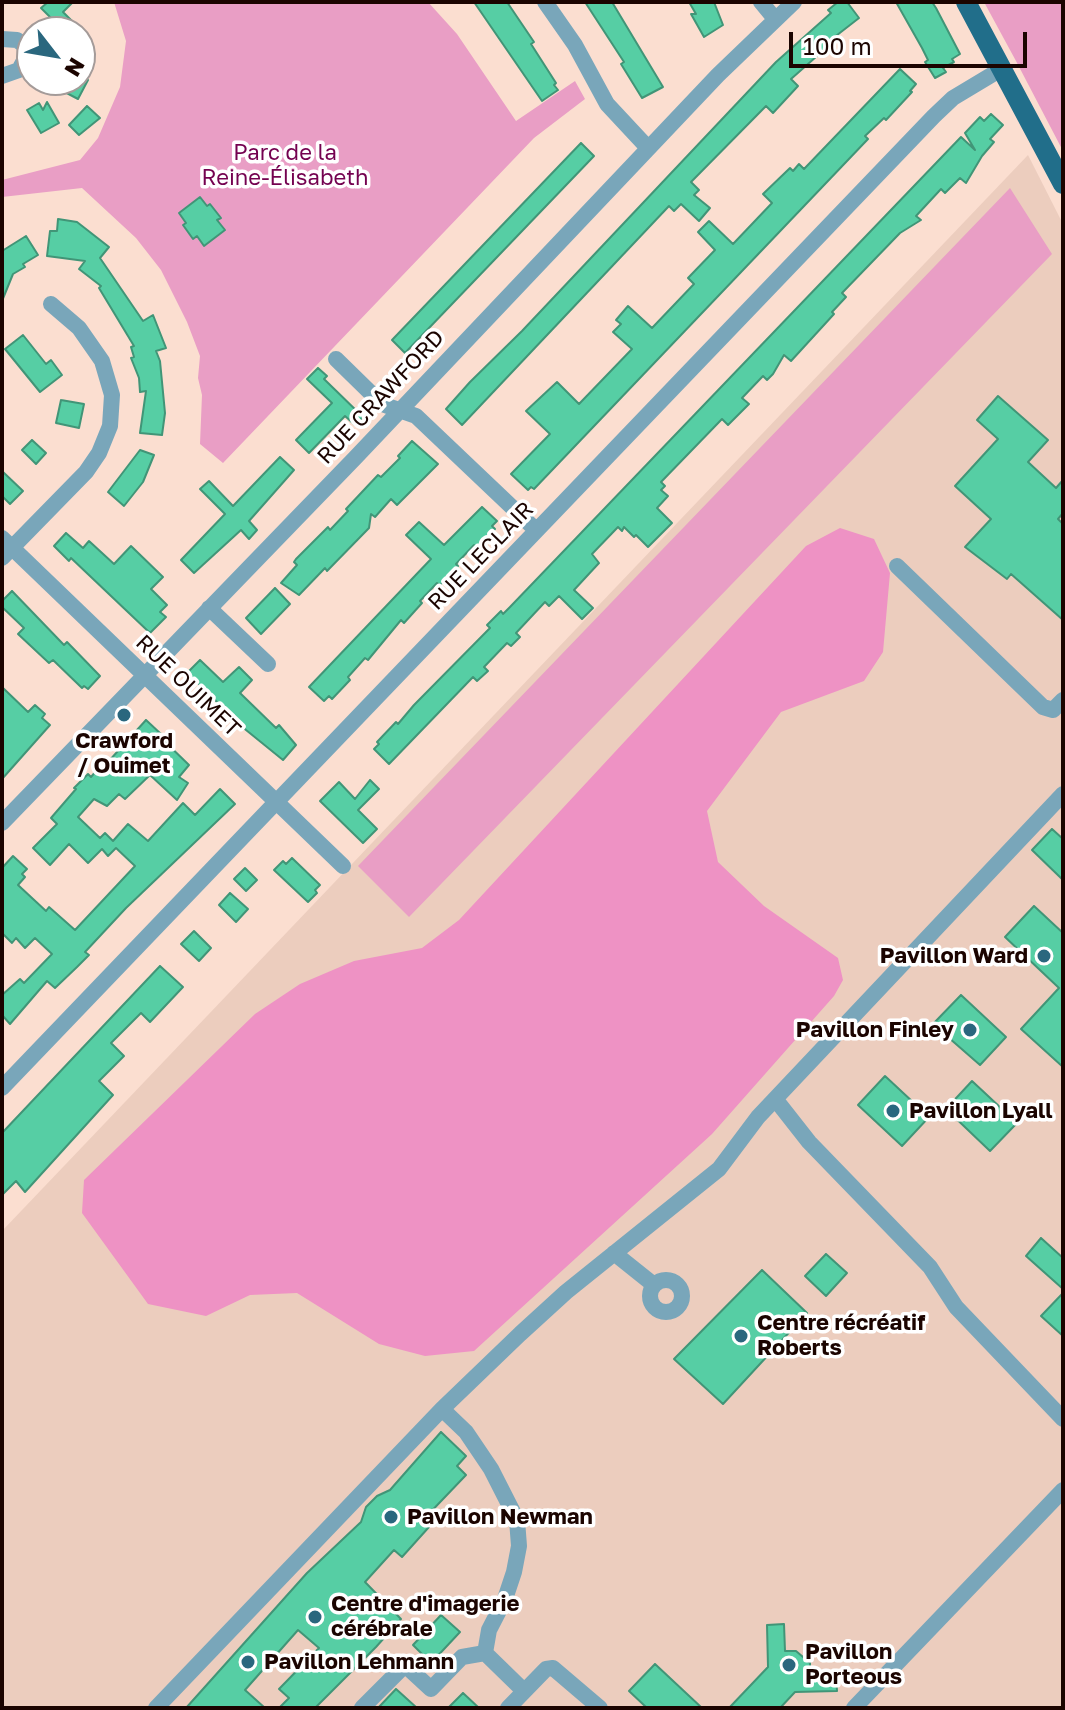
<!DOCTYPE html>
<meta charset="utf-8">
<style>
body{margin:0}
#map{position:relative;width:1065px;height:1710px;overflow:hidden;background:#fbded0;font-family:"Golos Text",sans-serif}
canvas{display:block}
.frame{position:absolute;inset:0;border:4px solid #1b0400;pointer-events:none}
.north{position:absolute;left:16px;top:16px;width:80px;height:80px;box-sizing:border-box;background:#fff;border:2px solid #a49b99;border-radius:50%;rotate:121deg;font-size:22px;font-weight:700;line-height:32px;text-align:center;color:#1b0400}
.north::after{content:'';display:block;margin:auto;width:28px;height:36px;background:#2a677e;clip-path:polygon(50% 0,100% 100%,50% 72%,0 100%)}
.scale{position:absolute;left:789px;top:32px;width:238px;height:36px;box-sizing:border-box;border:4px solid #1b0400;border-top:0;padding-left:10px;font-size:24px;line-height:28px;white-space:nowrap;color:#1b0400;-webkit-text-stroke:6px #fff;paint-order:stroke}
</style>
<div id="map">
<canvas width="1065" height="1710"></canvas>
<div class="frame"></div>
<div class="north">N</div>
<div class="scale">100 m</div>
</div>
<script>
const g = document.querySelector('canvas').getContext('2d');
g.lineJoin = 'round';
function paint(path, color) { g.fillStyle = color; g.fill(path, 'evenodd'); }
const poly = rows => new Path2D(rows.map(r => 'M' + r).join(''));
function trace(path, color, width, dash) { g.strokeStyle = color; g.lineWidth = width; g.lineCap = dash ? 'butt' : 'round'; g.setLineDash(dash || []); g.stroke(path); }
function write(font, color, halo, rows, align = 'center') {
  g.font = font + ' "Golos Text",sans-serif'; g.lineWidth = 7; g.setLineDash([]); g.textBaseline = 'middle'; g.strokeStyle = halo; g.fillStyle = color; for (const [text, x, y, turn = 0] of rows) {
    g.save(); g.translate(x, y); g.rotate((+turn || 0) * Math.PI / 180); g.textAlign = isNaN(turn) ? turn : align; if (halo) g.strokeText(text, 0, 0); g.fillText(text, 0, 0); g.restore();
  }
}
paint(poly([
 [1028,155,1063,224,1063,1708,2,1708,2,1231]
]), '#eccdbe');
paint(poly([
 [114,2,428,2,457,34,516,121,575,81,585,99,534,138,223,463,200,444,202,395,198,378,200,356,187,322,161,270,136,238,82,188,2,197,2,180,80,160,98,138,120,87,126,41],
 [984,2,1063,2,1063,151,1016,61],
 [1010,188,1052,254,409,917,358,866]
]), '#e99ec5');
paint(poly([
 [840,528,874,539,890,573,883,652,864,681,781,712,707,811,718,862,764,906,838,958,843,980,834,996,712,1134,474,1351,425,1356,379,1344,297,1293,250,1295,206,1316,148,1304,82,1213,84,1180,255,1014,300,984,354,961,422,948,459,920,806,546]
]), '#ee92c4');
const building = poly([
 [48,2,73,2,63,12,83,32,65,32,41,8,48,2],
 [474,2,507,2,534,42,531,44,556,83,554,85,558,90,542,101,474,2],
 [585,2,612,2,663,87,642,98,621,64,624,62,585,2],
 [689,2,714,2,723,25,704,37,691,14,696,14,689,2],
 [838,2,847,2,859,18,832,39,834,41,791,79,798,86,773,113,766,106,691,182,699,190,694,195,710,208,699,221,681,204,674,211,669,206,462,425,446,409,470,382,522,331,776,62,831,13,828,10,838,2],
 [896,2,932,2,936,8,960,54,952,59,954,62,943,68,946,72,935,78,925,62,928,60,922,48,896,2],
 [900,69,916,84,910,91,912,92,886,120,884,118,865,136,868,139,534,489,531,487,528,490,511,474,550,434,526,411,557,382,579,404,632,349,613,332,621,324,616,320,628,306,652,328,694,284,688,278,715,250,698,232,709,221,733,244,772,203,763,194,790,168,793,171,799,164,804,169,900,69],
 [42,80,88,80,78,99,42,80],
 [47,102,59,123,41,133,27,110,39,103,43,110,47,102],
 [87,106,100,118,79,135,69,125,87,106],
 [991,114,1003,125,990,139,994,142,982,156,966,183,960,178,945,193,941,189,916,216,921,220,900,233,842,293,846,297,832,312,834,314,791,361,784,355,773,374,767,380,763,376,742,398,749,404,728,425,722,419,661,482,665,486,661,490,668,496,657,508,672,523,648,547,636,535,634,537,624,527,622,531,618,527,592,554,599,563,574,590,593,608,582,619,559,596,549,606,545,602,516,633,520,637,511,646,507,643,484,667,488,671,477,681,473,677,389,764,374,749,379,744,377,742,396,722,398,724,414,705,490,628,487,625,501,611,503,614,510,607,961,137,975,150,965,133,980,117,984,121,991,114],
 [581,143,594,156,405,353,392,340,581,143],
 [200,197,207,206,210,204,221,218,217,220,225,230,204,246,197,236,193,239,183,225,186,223,179,213,200,197],
 [58,219,77,222,109,247,100,258,143,321,153,315,166,348,156,351,160,361,165,413,162,435,140,433,146,391,140,392,139,378,131,358,134,357,131,347,134,346,99,288,101,286,79,269,85,261,47,256,50,231,57,231,58,219],
 [26,236,38,255,23,264,25,267,13,274,2,301,2,251,26,236],
 [23,335,46,364,51,360,62,375,40,392,5,349,23,335],
 [318,368,327,376,324,379,363,417,355,425,345,416,309,453,296,440,332,403,307,379,318,368],
 [998,396,1048,440,1028,462,1056,488,1063,480,1063,513,1058,519,1063,524,1063,620,1011,574,1007,579,965,547,991,519,955,486,998,439,977,420,998,396],
 [61,400,84,404,79,428,56,423,61,400],
 [32,440,46,453,36,464,22,450,32,440],
 [412,441,438,464,397,505,391,499,375,517,371,514,369,528,327,571,325,568,299,595,281,583,297,565,294,562,296,559,328,527,330,530,348,511,346,509,378,475,381,477,400,458,398,456,412,441],
 [140,450,154,455,143,482,124,506,108,492,140,450],
 [280,457,294,470,249,521,257,530,249,539,241,530,194,573,181,560,225,514,200,489,209,481,233,506,280,457],
 [2,471,23,491,10,504,2,496,2,471],
 [482,507,497,521,492,526,495,529,476,548,474,545,456,564,458,566,452,573,440,585,437,583,420,601,422,603,404,623,401,620,368,660,365,658,348,677,350,680,332,699,329,696,324,701,309,687,431,559,406,535,419,522,444,545,482,507],
 [66,533,83,548,89,541,114,564,131,546,163,577,151,589,167,605,160,612,166,617,150,633,71,558,69,561,54,546,66,533],
 [275,588,290,604,261,634,246,618,275,588],
 [12,591,64,645,67,642,100,676,88,689,84,686,82,688,53,660,49,663,18,634,24,628,2,607,2,601,12,591],
 [200,660,223,682,239,667,252,680,240,693,276,728,279,725,296,745,283,760,246,730,187,673,200,660],
 [2,687,28,712,35,705,45,714,42,718,50,725,2,779,2,687],
 [146,720,161,734,159,736,189,765,179,777,188,783,177,800,150,775,125,799,119,794,107,806,94,799,78,817,100,838,105,833,113,841,128,824,148,841,183,803,195,815,220,789,235,804,126,908,85,952,89,955,77,967,55,988,47,981,10,1024,2,1015,2,995,20,979,24,983,52,954,35,938,25,948,16,938,12,943,2,933,2,868,13,856,27,869,22,874,25,877,18,885,46,911,49,907,75,930,135,866,116,848,108,856,102,849,88,863,69,844,50,865,33,848,57,824,51,818,76,789,74,788,88,774,91,777,97,770,99,772,146,720],
 [370,780,379,789,358,810,377,829,363,843,320,801,339,782,355,799,370,780],
 [1052,829,1063,839,1063,880,1032,850,1052,829],
 [292,858,320,885,315,890,317,893,308,902,274,870,283,861,286,864,292,858],
 [245,868,257,880,246,891,234,879,245,868],
 [230,893,248,909,236,922,219,905,230,893],
 [1034,906,1063,933,1063,1067,1021,1029,1059,988,1005,937,1034,906],
 [194,931,211,948,199,961,181,944,194,931],
 [160,966,183,987,150,1022,141,1013,111,1043,124,1056,99,1081,113,1095,25,1192,16,1181,2,1195,2,1133,160,966],
 [961,995,1006,1037,980,1065,933,1024,961,995],
 [885,1076,929,1117,902,1146,858,1105,885,1076],
 [972,1081,1017,1123,990,1151,946,1109,972,1081],
 [1041,1238,1063,1258,1063,1289,1026,1256,1041,1238],
 [826,1254,847,1273,826,1296,805,1276,826,1254],
 [762,1270,807,1313,723,1404,674,1359,762,1270],
 [1063,1293,1063,1336,1041,1316,1063,1293],
 [441,1432,466,1456,457,1466,466,1475,422,1521,429,1527,402,1557,394,1550,365,1582,401,1619,376,1647,315,1708,279,1708,289,1698,279,1689,319,1648,298,1630,245,1690,265,1708,186,1708,307,1573,361,1522,366,1507,377,1496,390,1490,441,1432],
 [441,1615,460,1632,431,1663,413,1645,441,1615],
 [784,1624,785,1651,796,1651,810,1663,810,1675,836,1675,837,1691,795,1692,780,1708,729,1708,768,1667,767,1625,784,1624],
 [655,1664,702,1708,647,1708,629,1691,655,1664],
 [396,1689,417,1708,378,1708,396,1689],
 [463,1693,479,1708,448,1708,463,1693]
]);
paint(building, '#56cea4');
trace(building, '#419577', 2);
trace(poly([
 [545,2,575,45,607,104,648,148],
 [761,2,775,19],
 [2,39,17,40,24,45,27,55,19,70,2,76],
 [336,359,382,404,416,416,536,530],
 [2,538,343,866],
 [2,558,86,472,99,453,110,426,112,395,102,361,79,328,51,304],
 [897,566,1043,707,1053,710,1063,700],
 [209,608,268,664],
 [2,823,355,458,718,75,794,2],
 [2,1088,934,116,953,98,1003,68],
 [776,1100,809,1142,930,1267,956,1307,1063,1419],
 [614,1253,654,1285],
 '650 1296a16 16 0 1 1 32 0a16 16 0 1 1-32 0Z',
 [442,1409,466,1432,491,1469,517,1520,519,1546,514,1572,505,1599,489,1630,485,1653,524,1691],
 [156,1708,442,1409,520,1334,566,1292,719,1169,758,1117,1063,794],
 [362,1708,405,1665,431,1689,462,1657,485,1653],
 [508,1708,546,1669,553,1668,600,1708],
 [854,1708,1063,1490]
]), '#79a6ba', 16);
trace(poly([
 [966,2,1063,184]
]), '#216e8a', 20);
for (const [x, y, r, color] of [
 [124,715,8,"#2a677e"],
 [1044,956,8,"#2a677e"],
 [970,1030,8,"#2a677e"],
 [893,1111,8,"#2a677e"],
 [741,1336,8,"#2a677e"],
 [391,1517,8,"#2a677e"],
 [315,1617,8,"#2a677e"],
 [248,1662,8,"#2a677e"],
 [789,1665,8,"#2a677e"]
]) { const dot = new Path2D(); dot.arc(x, y, r, 0, 2 * Math.PI); g.fillStyle = color; g.fill(dot); trace(dot, '#fff', 3); }
write('22px', '#740250', '#fff', [
 ["Parc de la",285,153],
 ["Reine-Élisabeth",285,178]
]);
write('22px', '#1b0400', '#fff', [
 ["RUE CRAWFORD",381,397,-47],
 ["RUE LECLAIR",481,556,-46],
 ["RUE OUIMET",188,686,44]
]);
write('bold 22px', '#1b0400', '#fff', [
 ["Crawford",124,741,"center"],
 ["/ Ouimet",124,766,"center"],
 ["Pavillon Ward",1028,956,"right"],
 ["Pavillon Finley",954,1030,"right"],
 ["Pavillon Lyall",909,1111],
 ["Centre récréatif",757,1323],
 ["Roberts",757,1348],
 ["Pavillon Newman",407,1517],
 ["Centre d'imagerie",331,1604],
 ["cérébrale",331,1629],
 ["Pavillon",805,1652],
 ["Porteous",805,1677],
 ["Pavillon Lehmann",264,1662]
], 'left');
</script>
